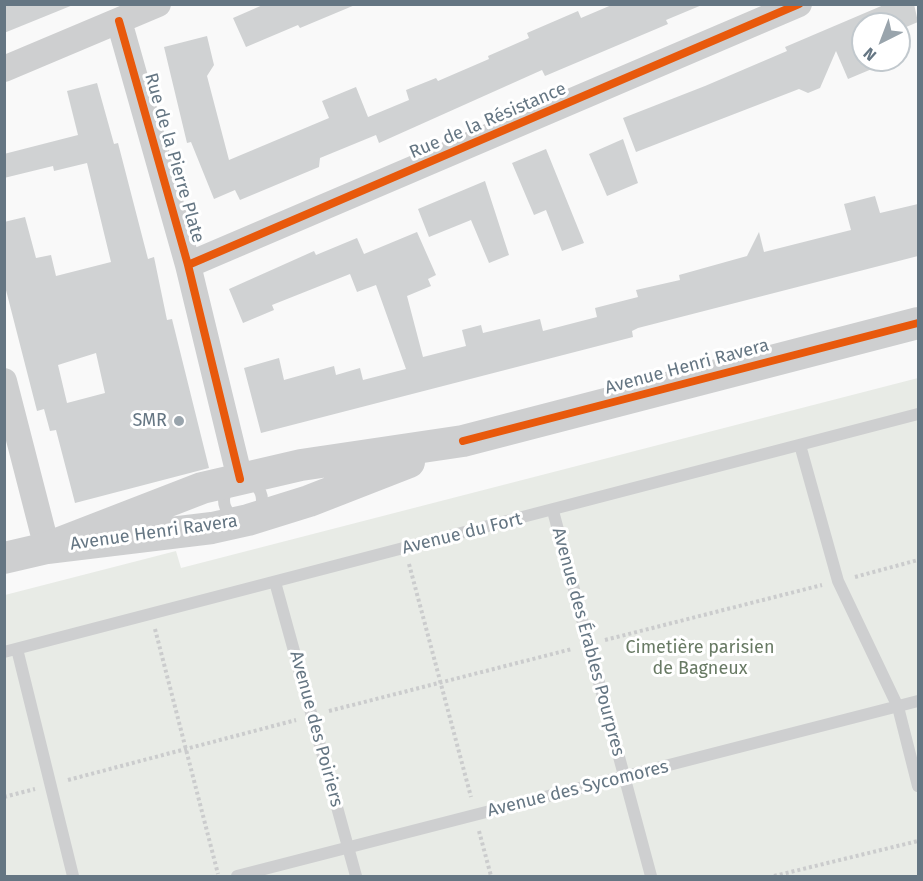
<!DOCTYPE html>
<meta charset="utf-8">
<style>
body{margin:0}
#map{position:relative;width:923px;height:881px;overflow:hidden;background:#f9f9f9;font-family:"Fira Sans",sans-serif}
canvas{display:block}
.frame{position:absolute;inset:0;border:6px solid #657683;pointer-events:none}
.north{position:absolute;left:851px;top:12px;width:60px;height:60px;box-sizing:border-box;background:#fff;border:2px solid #c1c8cd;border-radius:50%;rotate:222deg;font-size:16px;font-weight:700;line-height:24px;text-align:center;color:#657683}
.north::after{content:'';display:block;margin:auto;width:21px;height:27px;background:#99a4ac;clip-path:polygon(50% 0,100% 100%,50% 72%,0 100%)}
</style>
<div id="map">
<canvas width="923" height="881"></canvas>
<div class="frame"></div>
<div class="north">N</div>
</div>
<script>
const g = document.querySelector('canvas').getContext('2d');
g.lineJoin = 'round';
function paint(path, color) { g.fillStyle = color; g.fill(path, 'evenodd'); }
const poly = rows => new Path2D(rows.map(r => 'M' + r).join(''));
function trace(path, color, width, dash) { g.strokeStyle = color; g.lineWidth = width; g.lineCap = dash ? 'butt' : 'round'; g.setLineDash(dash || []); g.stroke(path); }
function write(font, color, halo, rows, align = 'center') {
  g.font = font + ' "Fira Sans",sans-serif'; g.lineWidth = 6; g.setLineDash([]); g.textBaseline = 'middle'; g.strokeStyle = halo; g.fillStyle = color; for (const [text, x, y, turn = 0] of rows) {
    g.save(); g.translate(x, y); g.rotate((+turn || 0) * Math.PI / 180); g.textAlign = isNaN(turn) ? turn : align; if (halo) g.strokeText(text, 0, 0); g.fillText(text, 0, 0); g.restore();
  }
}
paint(poly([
 [918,378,918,876,5,876,5,595,176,551,181,568]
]), '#e8ebe6');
paint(poly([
 [4,4,73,4,73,5,4,33],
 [265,4,355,4,355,5,300,28,298,25,246,47,233,18],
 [614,4,702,5,666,20,668,24,545,76,542,70,379,143,376,135,320,158,319,167,240,200,235,190,214,199,191,142,187,143,164,47,207,36,214,65,207,76,229,160,329,118,322,101,356,87,368,117,409,100,406,90,436,78,438,81,489,59,488,56,529,38,527,33,578,11,581,18],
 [886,4,914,4,918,22,899,30,899,24,863,24,863,60,877,60,879,66,848,79,836,51,820,88,808,93,799,89,636,152,623,118,705,86,787,51,785,47],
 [97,83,114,144,118,143,148,259,154,257,167,320,172,319,209,468,75,503,56,430,50,431,44,409,37,411,7,294,4,283,4,222,25,217,36,258,51,255,56,276,111,262,87,163,54,171,53,166,4,178,4,154,78,135,67,91],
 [96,353,105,393,67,403,58,365],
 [623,139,638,183,607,196,589,154],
 [546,149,584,243,562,251,546,210,534,215,512,163],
 [485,181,509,255,489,263,471,220,429,237,418,209],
 [875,196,880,213,918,204,918,256,638,328,632,331,633,337,261,433,244,368,279,358,284,380,334,366,336,375,360,368,363,380,406,369,376,285,357,292,350,274,272,305,274,310,243,323,229,289,314,251,316,255,357,238,364,254,417,232,436,275,428,279,431,286,407,296,423,357,466,346,462,330,481,325,483,333,540,319,543,331,597,317,595,308,638,297,636,290,680,280,679,275,747,256,759,232,764,252,851,230,844,204]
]), '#d0d2d3');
trace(poly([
 [409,564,471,797],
 [855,577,918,560],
 [155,629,218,874],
 [605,640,822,585],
 [329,711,572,649],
 [68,780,296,720],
 [4,797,35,789],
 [479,831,491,876],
 [774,876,918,841]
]), '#cbcccd', 4, [3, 3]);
trace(poly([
 [800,445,838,581,898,707,918,786],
 '224 500a19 19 0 1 1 38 0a19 19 0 1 1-38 0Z',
 [553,511,651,876],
 [275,582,356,876],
 [17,649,73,876],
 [4,652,918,414],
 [237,876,918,701]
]), '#cecfd0', 12);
trace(poly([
 [119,21,188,265,240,479],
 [4,69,158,4],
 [188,265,799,4],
 [4,381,47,548]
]), '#cecfd0', 26);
trace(poly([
 [47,548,202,488,301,465,463,441,918,323],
 [4,558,47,548,212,528,248,520,309,501,409,462]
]), '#cecfd0', 32);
trace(poly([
 [119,21,188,265,240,479],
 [188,265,799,4],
 [463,441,918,323]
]), '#e8590c', 8);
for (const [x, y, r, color] of [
 [179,421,6,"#99a4ac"]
]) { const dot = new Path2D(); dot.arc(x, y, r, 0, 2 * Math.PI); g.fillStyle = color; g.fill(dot); trace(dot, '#fff', 2); }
write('18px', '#657683', '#fff', [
 ["Rue de la Résistance",488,121,-23],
 ["Rue de la Pierre Plate",174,158,74],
 ["Avenue Henri Ravera",687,367,-15],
 ["Avenue Henri Ravera",154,533,-8],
 ["Avenue du Fort",462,534,-14],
 ["Avenue des Érables Pourpres",588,642,75],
 ["Avenue des Poiriers",316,729,75],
 ["Avenue des Sycomores",578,789,-14]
]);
write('18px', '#657683', '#fff', [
 ["SMR",167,421]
], 'right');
write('18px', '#687a64', '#fff', [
 ["Cimetière parisien",700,648],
 ["de Bagneux",700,669]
]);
</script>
